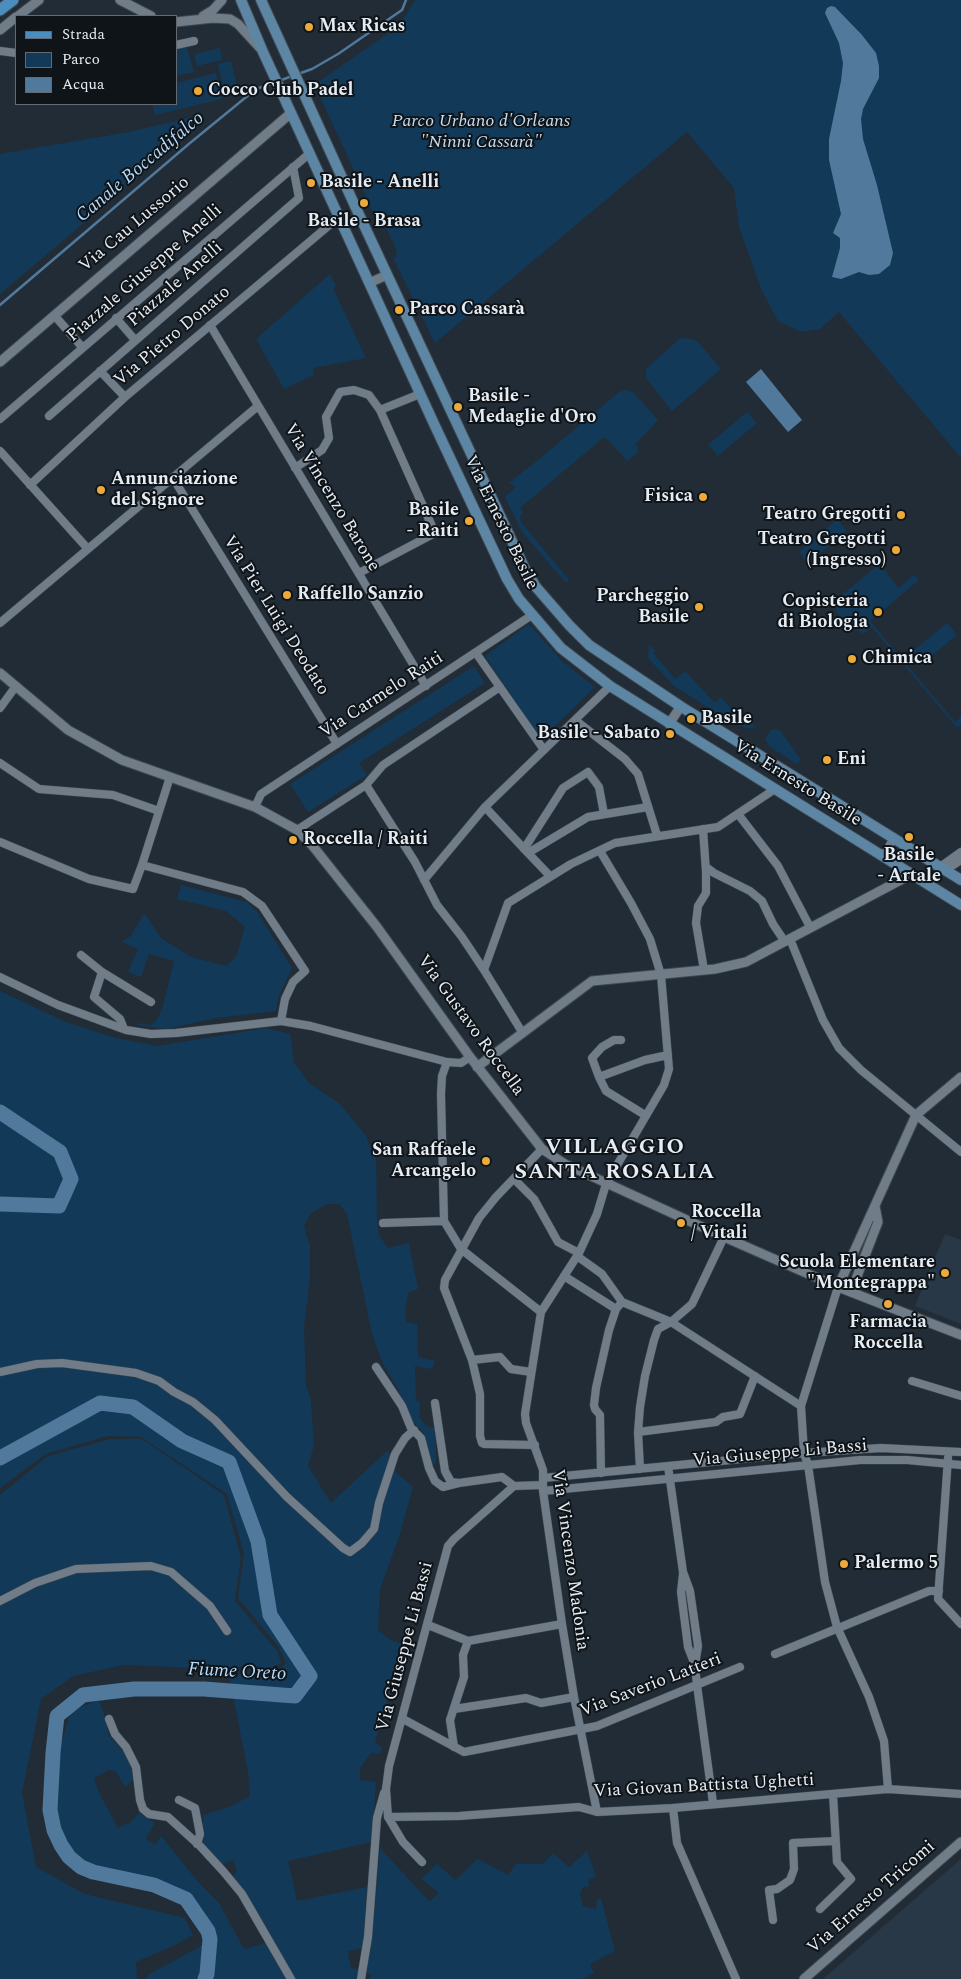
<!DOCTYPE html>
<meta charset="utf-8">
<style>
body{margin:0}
#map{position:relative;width:961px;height:1979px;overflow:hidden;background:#222c36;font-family:Spectral,serif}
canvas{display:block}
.legend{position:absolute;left:15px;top:15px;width:162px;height:90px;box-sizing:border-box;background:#0f1418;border:1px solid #656a70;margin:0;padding:6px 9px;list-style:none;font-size:15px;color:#e5ecf3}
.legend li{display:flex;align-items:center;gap:10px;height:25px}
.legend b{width:25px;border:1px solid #656a70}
</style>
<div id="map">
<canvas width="961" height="1979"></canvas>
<ul class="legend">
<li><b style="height:6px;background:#4a8dbf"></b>Strada</li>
<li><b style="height:14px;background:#123957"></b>Parco</li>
<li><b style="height:14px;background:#50799c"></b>Acqua</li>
</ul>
</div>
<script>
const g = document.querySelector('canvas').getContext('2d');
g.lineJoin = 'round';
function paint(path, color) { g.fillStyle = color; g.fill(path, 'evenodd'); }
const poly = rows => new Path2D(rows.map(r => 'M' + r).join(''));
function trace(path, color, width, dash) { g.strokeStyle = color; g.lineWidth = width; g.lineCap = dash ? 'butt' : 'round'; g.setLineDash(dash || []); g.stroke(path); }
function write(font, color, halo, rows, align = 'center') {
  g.font = font + ' Spectral,serif'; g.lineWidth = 4; g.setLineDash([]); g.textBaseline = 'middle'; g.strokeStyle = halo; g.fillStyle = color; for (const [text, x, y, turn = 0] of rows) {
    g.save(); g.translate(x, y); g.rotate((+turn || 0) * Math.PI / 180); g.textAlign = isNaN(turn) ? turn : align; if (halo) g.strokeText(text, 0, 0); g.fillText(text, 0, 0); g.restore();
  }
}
paint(poly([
 [945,1234,961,1240,961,1324,915,1306],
 [961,1859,961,1979,823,1979,940,1877]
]), '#283846');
paint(poly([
 [415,0,961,0,961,458,839,312,820,329,801,332,778,321,762,291,739,227,734,188,687,132,435,343,393,258,397,256,396,249,385,226,380,227,316,88,320,86,318,82,399,26],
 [187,47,194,72,176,76,176,49],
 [220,48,222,60,197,66,194,54],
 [231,61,237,86,223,89,218,64],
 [216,73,222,99,155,115,152,104,176,104,176,83],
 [192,117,203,118,190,133,0,294,0,154,129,132],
 [330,274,336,286,333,288,366,358,313,368,314,375,284,389,256,339],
 [683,338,693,339,698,342,721,369,672,411,646,378,646,369,679,339],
 [624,390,633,392,658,420,635,445,638,447,637,453,627,461,607,439,603,438,520,508,523,512,520,517,521,522,570,581,565,582,522,532,505,497,516,487,509,483,544,455,619,392],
 [747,412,757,423,718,456,708,445],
 [837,519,847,531,808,564,799,552],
 [877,566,878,568,881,566,899,588,914,575,919,580,870,621,955,722,960,718,959,716,961,715,961,725,957,728,872,627,863,634,844,621,833,606,839,601,837,599],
 [947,623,957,635,918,667,908,655],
 [529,624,562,661,595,687,541,740,485,656],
 [649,644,655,651,653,653,675,679,685,671,715,703,721,697,743,723,747,724,752,722,755,727,749,729,735,724,674,686,648,658],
 [474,666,485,683,359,763,367,775,308,812,290,784],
 [772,729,780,730,801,760,797,764,770,747,765,739],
 [181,885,247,902,258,913,292,968,278,998,276,1011,216,1018,166,1029,138,1025,137,1023,151,1025,157,1020,163,1006,174,961,149,954,141,977,128,972,138,949,121,942,131,936,144,913,161,938,191,957,226,966,236,957,245,927,226,911,177,899],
 [0,991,66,1022,116,1038,157,1046,266,1028,290,1034,294,1063,309,1083,340,1104,366,1136,372,1153,376,1151,377,1220,379,1235,388,1248,409,1243,418,1289,408,1293,405,1311,406,1322,417,1324,418,1357,435,1361,432,1369,415,1366,416,1400,420,1402,419,1417,426,1426,436,1428,436,1463,432,1467,424,1433,410,1419,399,1391,383,1364,372,1334,347,1214,339,1204,327,1204,311,1213,304,1226,310,1246,310,1278,304,1327,306,1385,311,1401,314,1446,308,1466,331,1503,387,1451,392,1456,396,1472,413,1487,399,1537,380,1589,378,1630,389,1639,408,1647,401,1686,393,1684,375,1742,382,1748,380,1754,371,1753,360,1768,360,1780,376,1782,372,1842,288,1861,297,1901,367,1887,363,1948,348,1951,351,1968,360,1969,355,1979,294,1979,263,1922,233,1876,237,1871,233,1860,222,1865,203,1845,203,1815,231,1806,250,1796,248,1772,229,1675,279,1670,286,1663,278,1646,238,1598,244,1554,227,1494,141,1437,107,1436,46,1454,0,1488],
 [110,1439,142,1439,224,1495,241,1558,235,1601,278,1652,281,1664,265,1669,242,1666,221,1671,201,1668,124,1665,73,1676,41,1699,22,1793,36,1867,85,1894,185,1918,193,1935,177,1944,136,1962,137,1979,0,1979,0,1495,48,1456],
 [98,1700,103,1710,109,1736,131,1760,133,1780,125,1787,116,1772,109,1770,94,1778,99,1793,118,1828,131,1822,139,1813,155,1823,146,1839,155,1845,161,1836,199,1883,219,1903,244,1949,265,1943,286,1979,146,1979,149,1974,196,1949,217,1934,202,1908,168,1886,94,1868,70,1849,57,1820,56,1789,59,1750,71,1711],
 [380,1848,429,1901,439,1893,421,1879,437,1864,455,1880,478,1859,508,1875,516,1864,543,1864,553,1853,569,1867,587,1851,596,1877,588,1880,589,1887,583,1887,580,1894,583,1906,596,1909,597,1899,601,1898,615,1951,590,1964,594,1973,582,1979,370,1979,371,1975,366,1973,374,1918]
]), '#123957');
paint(poly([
 [831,6,835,7,862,35,876,53,879,66,879,78,863,109,861,119,863,139,877,185,893,253,890,265,879,274,869,275,859,272,841,279,832,277,840,248,840,238,833,233,841,214,829,160,829,139,841,81,843,63,839,43,825,13,827,8],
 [761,369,802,420,788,432,746,382]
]), '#50799c');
trace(poly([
 [298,74,312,69,338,54,402,10,406,0],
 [279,81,292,76],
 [0,305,190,143,256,89,274,83]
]), '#50799c', 2.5);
trace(poly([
 [0,1112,60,1152,71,1179,59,1206,0,1204],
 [0,1458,100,1403,133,1407,182,1441,229,1462,258,1541,270,1615,310,1676,295,1696,204,1689,134,1689,83,1695,57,1716,53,1753,50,1810,54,1830,61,1845,69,1857,81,1867,93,1872,154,1885,186,1899,208,1931,210,1939,207,1974,205,1979]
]), '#50799c', 15);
const minor = poly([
 [176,45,194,41],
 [0,51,16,53],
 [54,315,82,347],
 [116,318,135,340],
 [210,325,426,686],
 [100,371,125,397],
 [49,416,299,198,293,167],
 [0,419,310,153],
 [0,451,88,549],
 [295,468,322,450,329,438,326,417,340,392,354,390,369,395,380,410,420,394],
 [173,478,337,744],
 [30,485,125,397,339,217],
 [359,573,435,533,380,410],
 [0,623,258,406],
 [476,653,544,750],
 [0,708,16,686],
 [575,720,625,759,638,774,657,835],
 [0,763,39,789,113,795,159,811],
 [366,785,415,862,437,905,462,937,484,970],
 [255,807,261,794,532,615],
 [485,807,528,853,588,817,648,807],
 [738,814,778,866,810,927],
 [703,829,706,872,706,893,698,906,696,923,704,970],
 [297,830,366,785,383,765,500,687],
 [0,842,89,879,133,889,142,865,243,892,262,906,305,971,293,982,285,999,281,1021],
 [524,849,563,788,588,772,599,787,604,814],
 [528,853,550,876],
 [883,856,894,838],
 [142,865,170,777],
 [706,867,714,873,750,891,762,901,773,924,785,942],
 [940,867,961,852],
 [946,870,961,860],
 [424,880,485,807,610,686],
 [790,939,823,1020,839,1048,861,1070,961,1152],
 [81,955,102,972,151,1002],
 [102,972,94,997,120,1019,124,1029],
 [0,977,58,1005,126,1030,151,1034,176,1033,281,1021,311,1026,447,1062],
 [522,1032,484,970,508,903,571,864,615,843,718,827,775,789],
 [470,1057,461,1063,447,1062,442,1076,441,1094,444,1221,461,1249,541,1312],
 [599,1077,592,1058,602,1047,614,1040,621,1040],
 [645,1115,606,1091,599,1077,645,1060,668,1055],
 [514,1179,534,1199,558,1242,579,1253],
 [383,1223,444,1221],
 [577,1256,602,1274,622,1302,671,1322,801,1406],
 [564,1276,616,1309],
 [838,1287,801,1406,804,1453,808,1465,825,1582,837,1627,869,1697,884,1741,888,1789],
 [472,1360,500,1357,511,1369,531,1372],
 [376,1367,402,1406,411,1428,421,1438,429,1468,435,1481,443,1487,459,1483],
 [0,1372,37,1364,62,1363,136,1373,159,1381,174,1392,193,1402,215,1420,287,1497,343,1548,350,1552,362,1543,374,1529,379,1503,395,1454,405,1438,414,1430],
 [912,1381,961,1396],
 [435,1403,445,1471,451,1482,459,1483,502,1477,514,1486],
 [638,1432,716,1422,723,1417,740,1414,755,1376],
 [535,1445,484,1444,482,1443,480,1436,480,1394,472,1360,444,1288,445,1280,479,1218,496,1197,542,1149],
 [948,1458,938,1599,961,1624],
 [668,1466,683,1572,690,1591,698,1646,695,1665,697,1685,713,1803],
 [640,1469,638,1432,640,1407,645,1376,654,1340,658,1329,671,1322,692,1304,724,1237],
 [601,1473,600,1415,595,1409,594,1405,596,1388,609,1330,616,1309,622,1302],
 [543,1478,804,1453,881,1448,961,1452],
 [543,1491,860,1460,907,1460,961,1465],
 [683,1574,681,1592,688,1647,695,1665],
 [0,1601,35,1583,76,1569,151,1566,171,1572,210,1606,227,1631],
 [428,1625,468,1641,562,1624],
 [775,1654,929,1591,939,1591],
 [454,1709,526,1698,541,1703,574,1697],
 [109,1719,115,1734,126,1747,136,1767,140,1800,143,1809,149,1814,168,1817,200,1846,223,1871,242,1894,291,1979],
 [403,1719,464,1752,597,1726,740,1667],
 [454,1747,450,1720,464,1677,463,1655,468,1641],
 [179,1800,195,1808,200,1834,197,1844],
 [673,1808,677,1843,736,1979],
 [597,1812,574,1697,562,1624,543,1491,543,1470,526,1423,525,1414,541,1312,579,1253,597,1214,606,1184,664,1085,669,1069,661,975,650,939,631,903,600,851],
 [388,1817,459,1816,579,1807,597,1812,673,1808,888,1789,961,1794],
 [422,1862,403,1842,388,1817,386,1789,389,1766,448,1546,454,1539,514,1486,543,1485],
 [820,1909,851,1879,837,1862,833,1794],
 [773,1920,769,1890,777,1889,790,1880,794,1869,793,1843,835,1841],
 [361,1979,368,1937,377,1818,384,1793]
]);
const tertiary = poly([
 [120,0,151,16],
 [18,16,39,0],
 [203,16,213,10,222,0],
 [176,22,213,18,230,19,238,24,260,48],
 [0,30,16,17],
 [369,283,387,275],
 [0,362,291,113],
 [0,673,68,730,122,760,255,807,297,830,312,845,377,927,470,1057,542,1149,565,1164,724,1237,838,1287,961,1335],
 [669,724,681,706],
 [477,1067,592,981,715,969,746,962,912,874],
 [838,1287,916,1115,961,1077],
 [851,1292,878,1222,875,1206],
 [804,1979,961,1842]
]);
const secondary = poly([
 [241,0,263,52,435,426,507,579,519,599,561,648,610,686,961,905],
 [261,0,355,206,525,569,536,587,569,625,589,645,680,706,961,880]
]);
const primary = poly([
 [0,10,13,0]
]);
trace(minor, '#3f4850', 9);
trace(tertiary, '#3f4850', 11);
trace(secondary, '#3f4850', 12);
trace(primary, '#3f4850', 13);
trace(minor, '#707d88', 8);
trace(tertiary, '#707d88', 9);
trace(secondary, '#5d85a4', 10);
trace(primary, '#4a8dbf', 11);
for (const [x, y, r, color] of [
 [309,27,5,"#ebaa39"],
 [198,91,5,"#ebaa39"],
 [311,183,5,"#ebaa39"],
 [364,203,5,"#ebaa39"],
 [399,310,5,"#ebaa39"],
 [458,407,5,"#ebaa39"],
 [101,490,5,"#ebaa39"],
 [703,497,5,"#ebaa39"],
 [901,515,5,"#ebaa39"],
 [469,521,5,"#ebaa39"],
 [896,550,5,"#ebaa39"],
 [287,595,5,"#ebaa39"],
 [699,607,5,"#ebaa39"],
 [878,612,5,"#ebaa39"],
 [852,659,5,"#ebaa39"],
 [691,719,5,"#ebaa39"],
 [670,734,5,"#ebaa39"],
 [827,760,5,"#ebaa39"],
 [909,837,5,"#ebaa39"],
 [293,840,5,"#ebaa39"],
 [486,1161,5,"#ebaa39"],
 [681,1223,5,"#ebaa39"],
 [945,1273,5,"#ebaa39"],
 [888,1304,5,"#ebaa39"],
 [844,1564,5,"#ebaa39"]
]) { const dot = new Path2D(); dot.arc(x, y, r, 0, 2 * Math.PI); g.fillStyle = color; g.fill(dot); trace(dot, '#0f1418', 2); }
write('bold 18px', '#e5ecf3', '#0f1418', [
 ["Max Ricas",319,27],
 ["Cocco Club Padel",208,91],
 ["Basile - Anelli",321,183],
 ["Basile - Brasa",364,222,"center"],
 ["Parco Cassarà",409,310],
 ["Basile -",468,397],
 ["Medaglie d'Oro",468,418],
 ["Annunciazione",111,480],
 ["del Signore",111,501],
 ["Fisica",693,497,"right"],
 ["Basile",459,511,"right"],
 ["- Raiti",459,532,"right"],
 ["Teatro Gregotti",891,515,"right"],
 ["Teatro Gregotti",886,540,"right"],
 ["(Ingresso)",886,561,"right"],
 ["Raffello Sanzio",297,595],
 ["Parcheggio",689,597,"right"],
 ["Basile",689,618,"right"],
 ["Copisteria",868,602,"right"],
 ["di Biologia",868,623,"right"],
 ["Chimica",862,659],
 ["Basile",701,719],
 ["Basile - Sabato",660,734,"right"],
 ["Eni",837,760],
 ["Roccella / Raiti",303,840],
 ["Basile",909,856,"center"],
 ["- Artale",909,877,"center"],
 ["San Raffaele",476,1151,"right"],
 ["Arcangelo",476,1172,"right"],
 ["Roccella",691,1213],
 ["/ Vitali",691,1234],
 ["Scuola Elementare",935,1263,"right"],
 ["\"Montegrappa\"",935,1284,"right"],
 ["Farmacia",888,1323,"center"],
 ["Roccella",888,1344,"center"],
 ["Palermo 5",854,1564]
], 'left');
write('italic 18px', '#c6def5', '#0f1418', [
 ["Parco Urbano d'Orleans",481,122],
 ["\"Ninni Cassarà\"",481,143]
]);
write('18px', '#e5ecf3', '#0f1418', [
 ["Via Cau Lussorio",135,225,-40],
 ["Piazzale Giuseppe Anelli",145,274,-41],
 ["Piazzale Anelli",176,285,-41],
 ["Via Pietro Donato",173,337,-40],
 ["Via Vincenzo Barone",331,498,59],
 ["Via Ernesto Basile",500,523,64],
 ["Via Pier Luigi Deodato",275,616,58],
 ["Via Carmelo Raiti",382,696,-33],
 ["Via Ernesto Basile",797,784,32],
 ["Via Gustavo Roccella",470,1026,54],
 ["Via Giuseppe Li Bassi",780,1454,-5],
 ["Via Vincenzo Madonia",569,1560,82],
 ["Via Giuseppe Li Bassi",406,1647,-75],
 ["Via Saverio Latteri",651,1686,-21],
 ["Via Giovan Battista Ughetti",704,1787,-3],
 ["Via Ernesto Tricomi",872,1898,-41]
]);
write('italic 19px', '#b7ddfe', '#0f1418', [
 ["Canale Boccadifalco",141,168,-40],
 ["Fiume Oreto",237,1673,3]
]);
g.letterSpacing = '1px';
write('bold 22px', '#e5ecf3', '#0f1418', [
 ["VILLAGGIO",615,1149],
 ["SANTA ROSALIA",615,1174]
]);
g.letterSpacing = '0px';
</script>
